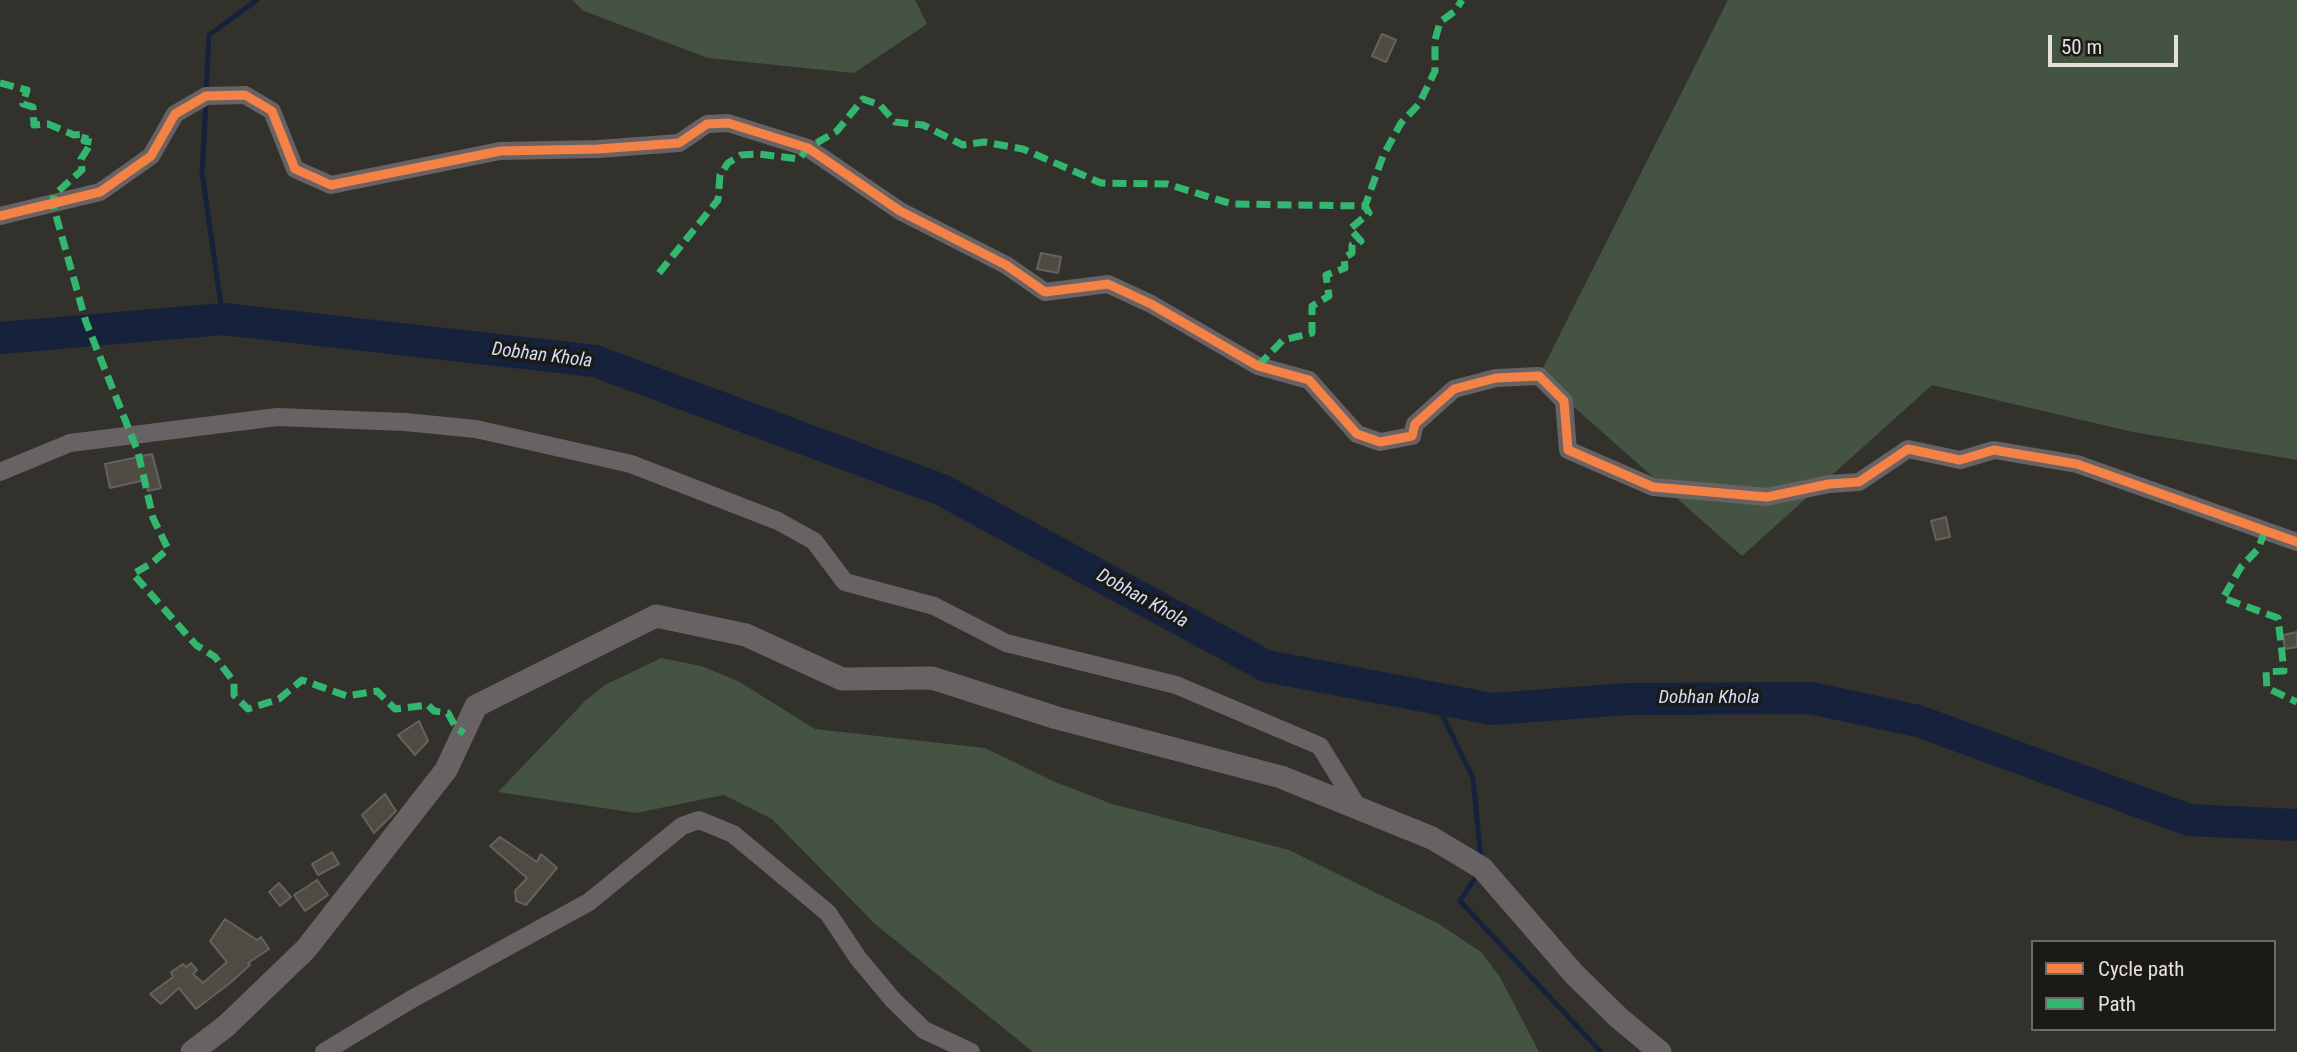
<!DOCTYPE html>
<style>
body{margin:0}
#map{position:relative;width:2297px;height:1052px;overflow:hidden;background:#33312c;font-family:"Roboto Condensed",sans-serif}
canvas{display:block}
.legend{position:absolute;left:2031px;top:940px;width:245px;height:91px;box-sizing:border-box;background:#1b1a16;border:2px solid #6b6a65;margin:0;padding:9px 12px;list-style:none;font-size:21px;color:#e4e1dc}
.legend li{display:flex;align-items:center;gap:14px;height:35px}
.legend b{width:35px;border:2px solid #6b6a65}
.scale{position:absolute;left:2048px;top:35px;width:130px;height:32px;box-sizing:border-box;border:4px solid #e4e1dc;border-top:0;padding-left:9px;font-size:21px;line-height:24px;white-space:nowrap;color:#e4e1dc;-webkit-text-stroke:5px #1b1a16;paint-order:stroke}
</style>
<div id="map">
<canvas width="2297" height="1052"></canvas>
<ul class="legend">
<li><b style="height:9px;background:#f48246"></b>Cycle path</li>
<li><b style="height:9px;background:#33b770"></b>Path</li>
</ul>
<div class="scale">50 m</div>
</div>
<script>
const g = document.querySelector('canvas').getContext('2d');
g.lineJoin = 'round';
function paint(path, color) { g.fillStyle = color; g.fill(path, 'evenodd'); }
const poly = rows => new Path2D(rows.map(r => 'M' + r).join(''));
function trace(path, color, width, dash) { g.strokeStyle = color; g.lineWidth = width; g.lineCap = dash ? 'butt' : 'round'; g.setLineDash(dash || []); g.stroke(path); }
function write(font, color, halo, rows, align = 'center') {
  g.font = font + ' "Roboto Condensed",sans-serif'; g.lineWidth = 7; g.setLineDash([]); g.textBaseline = 'middle'; g.strokeStyle = halo; g.fillStyle = color; for (const [text, x, y, turn = 0] of rows) {
    g.save(); g.translate(x, y); g.rotate((+turn || 0) * Math.PI / 180); g.textAlign = isNaN(turn) ? turn : align; if (halo) g.strokeText(text, 0, 0); g.fillText(text, 0, 0); g.restore();
  }
}
paint(poly([
 [572,0,915,0,927,24,854,73,708,58,584,11],
 [1728,0,2297,0,2297,460,2133,432,1932,385,1742,556,1539,376],
 [661,658,701,666,738,681,815,729,985,748,1053,781,1112,804,1289,850,1439,924,1481,952,1500,977,1539,1052,1033,1052,875,924,772,819,724,795,636,813,498,792,585,701,605,685]
]), '#445342');
trace(poly([
 [206,92,209,35,257,0],
 [206,102,202,172,223,319],
 [1434,698,1473,778,1481,859],
 [1479,872,1460,901,1601,1052]
]), '#16223c', 5);
trace(poly([
 [0,338,223,319,595,361,942,490,1266,666,1492,709,1628,699,1811,698,1918,721,2189,820,2297,825]
]), '#16223c', 32);
const building = poly([
 [1382,34,1396,40,1386,62,1372,56,1382,34],
 [1041,253,1061,257,1058,273,1037,269,1041,253],
 [152,454,161,488,148,491,145,480,110,488,105,464,152,454],
 [1946,517,1950,537,1936,540,1931,521,1946,517],
 [2297,632,2297,647,2285,649,2283,635,2297,632],
 [419,721,428,741,415,755,398,735,419,721],
 [385,794,396,811,374,833,362,815,385,794],
 [500,837,537,862,541,854,557,868,526,905,516,901,515,891,527,878,490,846,500,837],
 [332,852,339,864,318,875,312,864,332,852],
 [317,880,328,895,305,911,294,895,317,880],
 [279,883,291,897,280,906,269,892,279,883],
 [225,919,257,940,261,937,269,949,248,963,250,965,230,983,196,1009,179,988,161,1004,150,994,173,977,171,972,183,964,186,967,191,963,197,970,193,974,203,983,227,962,210,941,225,919]
]);
paint(building, '#504b42');
trace(building, '#63625e', 2);
trace(poly([
 [0,216,100,192,151,156,175,114,206,96,245,95,272,111,295,169,331,185,500,151,598,149,679,143,707,124,728,123,808,148,900,211,1006,265,1045,292,1108,284,1151,304,1258,366,1309,380,1357,434,1380,442,1412,436,1415,424,1454,389,1496,378,1539,376,1564,401,1568,450,1653,487,1767,497,1829,484,1859,482,1908,449,1960,460,1994,450,2077,464,2297,542],
 [0,472,70,443,277,417,405,422,476,429,631,464,778,521,814,541,845,582,934,606,1006,643,1176,685,1320,746,1360,811],
 [324,1052,412,999,589,902,682,826,699,820,733,834,828,913,858,958,893,1000,924,1030,971,1052]
]), '#686264', 18);
trace(poly([
 [192,1052,226,1026,306,949,446,770,476,706,656,616,746,635,842,679,932,678,1057,718,1281,777,1432,838,1482,868,1574,974,1619,1018,1660,1052]
]), '#686264', 23);
trace(poly([
 [0,83,27,90,23,104,33,107,34,125,48,124,74,135,86,134,84,141,92,142,81,159,82,170,54,195,53,205,86,322,138,452,153,518,168,549,152,563,133,574,196,645,215,657,234,682,234,695,248,709,279,699,302,680,347,696,377,691,395,709,428,705,434,711,448,713,456,728,464,733],
 [659,273,718,200,720,175,728,163,741,155,759,154,799,159,808,148,837,131,863,99,880,105,895,122,923,125,963,145,984,142,1023,149,1101,183,1167,184,1232,204,1365,206,1383,156,1401,123,1419,104,1435,71,1435,40,1440,22,1455,11,1462,0],
 [1258,366,1283,340,1312,333,1312,306,1329,296,1326,275,1345,268,1344,258,1352,253,1352,245,1361,241,1350,229,1369,213,1365,206],
 [2265,531,2258,549,2241,567,2223,598,2278,618,2284,671,2266,672,2267,688,2297,702]
]), '#33b770', 7, [14, 7]);
trace(poly([
 [0,216,100,192,151,156,175,114,206,96,245,95,272,111,295,169,331,185,500,151,598,149,679,143,707,124,728,123,808,148,900,211,1006,265,1045,292,1108,284,1151,304,1258,366,1309,380,1357,434,1380,442,1412,436,1415,424,1454,389,1496,378,1539,376,1564,401,1568,450,1653,487,1767,497,1829,484,1859,482,1908,449,1960,460,1994,450,2077,464,2297,542]
]), '#f48246', 9);
write('italic 19px', '#d2def7', '#1b1a16', [
 ["Dobhan Khola",542,356,7],
 ["Dobhan Khola",1142,599,29],
 ["Dobhan Khola",1709,698]
]);
</script>
